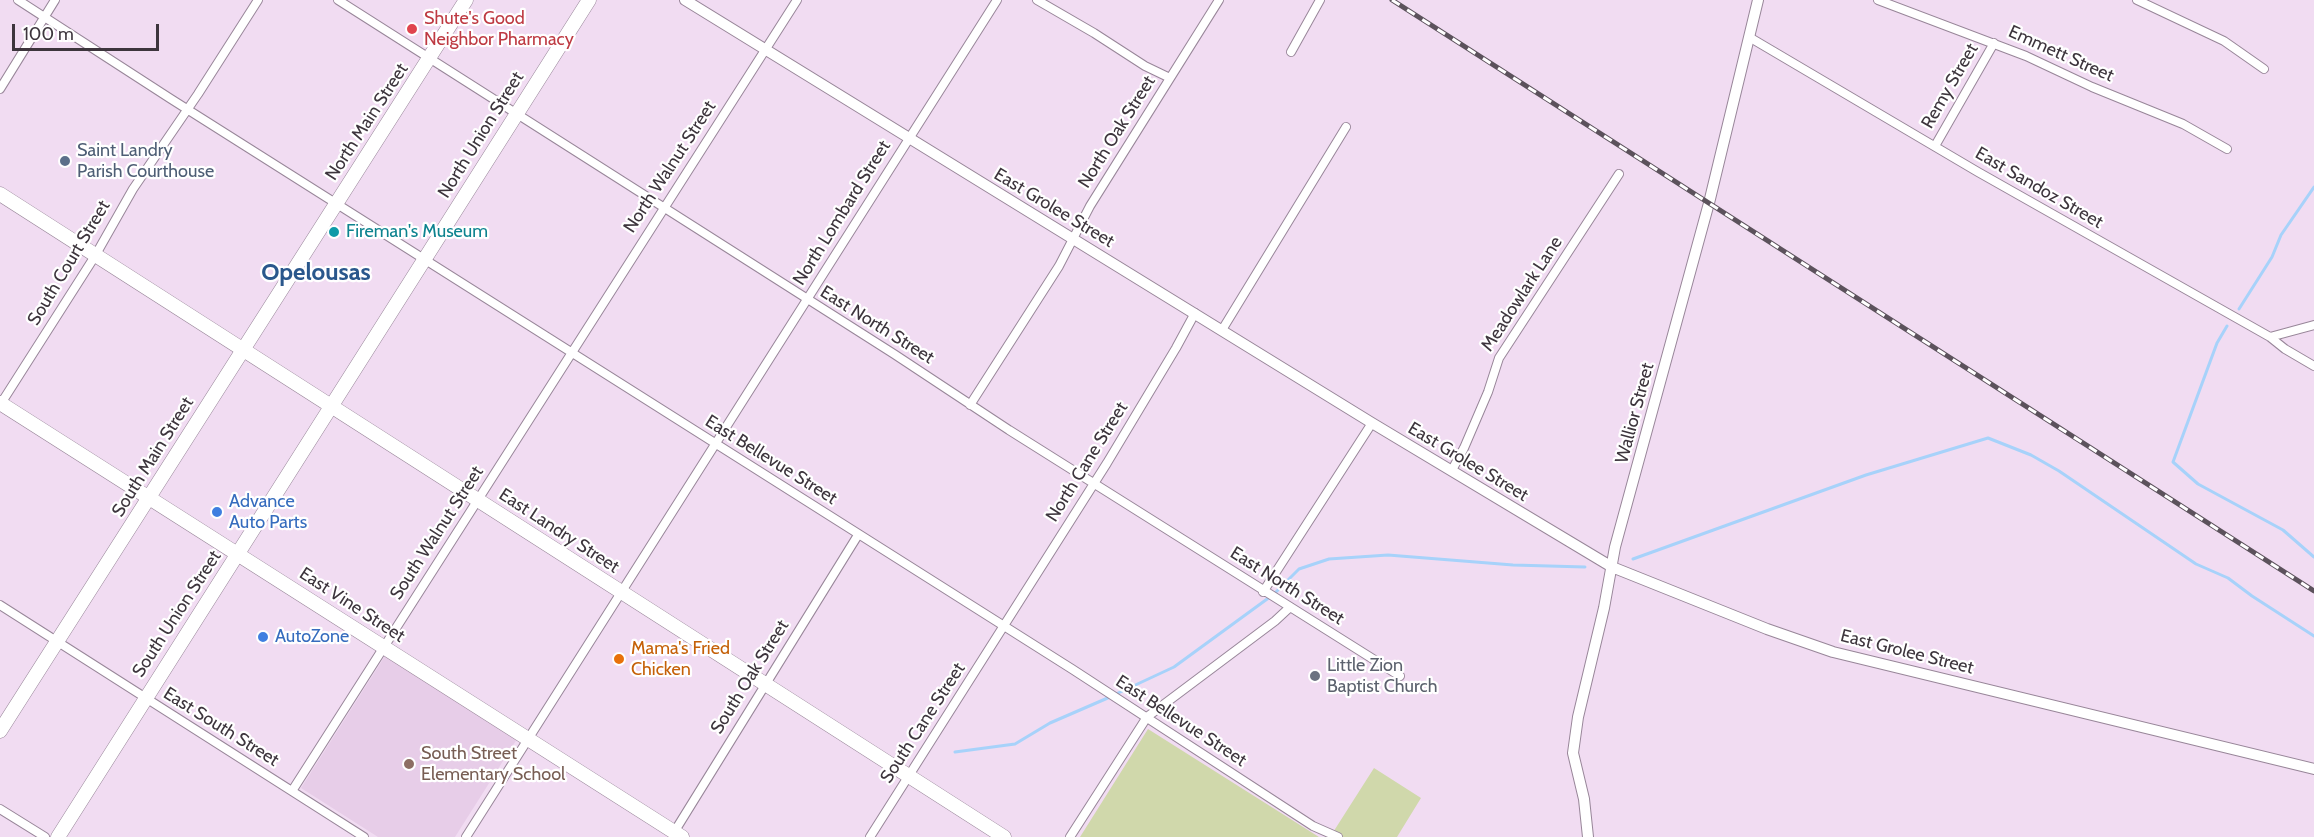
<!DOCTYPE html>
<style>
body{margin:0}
#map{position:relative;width:2314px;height:837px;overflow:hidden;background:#f1dcf2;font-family:Cabin,sans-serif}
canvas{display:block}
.scale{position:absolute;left:12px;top:24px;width:147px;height:27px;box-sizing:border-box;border:3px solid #3d353d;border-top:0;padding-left:8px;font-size:18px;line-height:21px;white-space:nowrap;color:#3d353d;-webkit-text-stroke:4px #fff;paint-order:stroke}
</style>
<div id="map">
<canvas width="2314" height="837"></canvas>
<div class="scale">100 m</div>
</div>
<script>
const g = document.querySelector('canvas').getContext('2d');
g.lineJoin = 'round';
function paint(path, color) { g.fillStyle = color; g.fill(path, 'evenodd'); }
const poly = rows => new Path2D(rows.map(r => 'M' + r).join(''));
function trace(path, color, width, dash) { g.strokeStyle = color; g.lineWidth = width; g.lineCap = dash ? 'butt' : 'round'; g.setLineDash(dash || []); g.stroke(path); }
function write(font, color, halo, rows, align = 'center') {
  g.font = font + ' Cabin,sans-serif'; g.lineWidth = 4.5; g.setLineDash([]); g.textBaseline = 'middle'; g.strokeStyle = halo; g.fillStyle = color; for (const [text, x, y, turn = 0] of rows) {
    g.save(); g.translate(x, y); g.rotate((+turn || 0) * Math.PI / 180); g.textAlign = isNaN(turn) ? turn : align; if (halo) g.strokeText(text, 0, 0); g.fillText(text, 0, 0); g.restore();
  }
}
paint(poly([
 [385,656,517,739,455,837,378,837,301,788]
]), '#e7cde8');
paint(poly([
 [1148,729,1319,837,1080,837],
 [1374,768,1421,798,1397,837,1330,837]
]), '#d0d8ab');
trace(poly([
 [2239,309,2272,257,2281,235,2314,187],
 [2227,326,2217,343,2173,462,2198,484,2283,530,2314,557],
 [1633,559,1866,475,1988,438,2031,455,2059,471,2196,564,2228,578,2252,596,2314,636],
 [1116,694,1174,667,1274,594,1299,569,1329,559,1388,555,1513,565,1585,567],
 [955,752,1015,744,1050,723,1110,697]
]), '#a7d2fa', 3);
const minor = poly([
 [18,0,171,99,1072,669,1313,826,1338,837],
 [338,0,894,354,1009,430,1400,676],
 [1037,0,1094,33,1145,66,1170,78],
 [1878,0,2026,56,2092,87,2183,124,2227,149],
 [2137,0,2224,41,2264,69],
 [1749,37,1978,172,2270,337,2285,349,2314,366],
 [1291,52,1320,0],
 [0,89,55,0],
 [1935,146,1994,43],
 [1222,330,1346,127],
 [2270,337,2314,325],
 [0,405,95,256,133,189,198,94,258,0],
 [970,405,1059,266,1090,206,1219,0],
 [1452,470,1464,448,1488,392,1499,358,1619,174],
 [1263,592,1372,423],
 [0,605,364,837],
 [292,791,797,0],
 [0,809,45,837],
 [673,834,858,535],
 [466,837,997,0],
 [870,837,1107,463,1176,348,1195,313],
 [1070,837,1147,717,1275,621,1289,608]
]);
const tertiary = poly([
 [685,0,1372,423,1612,567,1767,629,1833,652,2314,769],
 [1588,837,1584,799,1573,753,1578,717,1604,608,1615,547,1709,203,1758,0]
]);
const primary = poly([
 [0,731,466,0],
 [58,837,589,0]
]);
const trunk = poly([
 [0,194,1004,837],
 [0,403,682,837]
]);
trace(minor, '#988699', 10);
trace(tertiary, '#988699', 12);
trace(primary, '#988699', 15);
trace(trunk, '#988699', 15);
trace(minor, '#fff', 8);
trace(tertiary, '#fff', 10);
trace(primary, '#fff', 14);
trace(trunk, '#fff', 14);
const rail = poly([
 [1392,0,2314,591]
]);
trace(rail, '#5c525c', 5);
trace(rail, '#fff', 3, [9]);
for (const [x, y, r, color] of [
 [412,29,6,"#e0444e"],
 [65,161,6,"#5c6f8a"],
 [334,232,6,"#0f9aa8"],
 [217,512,6,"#3f7fe0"],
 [263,637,6,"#3f7fe0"],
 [619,659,6,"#e8710a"],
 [1315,676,6,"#6b7280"],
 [409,764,6,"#8d6e63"]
]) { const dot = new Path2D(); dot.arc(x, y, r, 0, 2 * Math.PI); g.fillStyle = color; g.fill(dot); trace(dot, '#fff', 2); }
write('18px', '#be3a42', '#fff', [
 ["Shute's Good",424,19],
 ["Neighbor Pharmacy",424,40]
], 'left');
write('18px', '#3d353d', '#fff', [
 ["Emmett Street",2061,54,24],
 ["Remy Street",1950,86,-60],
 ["North Main Street",367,122,-57],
 ["North Oak Street",1117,132,-58],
 ["North Union Street",481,135,-58],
 ["North Walnut Street",670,167,-57],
 ["East Sandoz Street",2039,188,30],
 ["East Grolee Street",1054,208,31],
 ["North Lombard Street",842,213,-58],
 ["South Court Street",69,263,-59],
 ["Meadowlark Lane",1522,294,-57],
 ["East North Street",877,325,32],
 ["Wallior Street",1635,413,-75],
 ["South Main Street",153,457,-58],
 ["East Bellevue Street",771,460,32],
 ["North Cane Street",1087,462,-58],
 ["East Grolee Street",1468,462,31],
 ["East Landry Street",559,531,33],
 ["South Walnut Street",437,533,-57],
 ["East North Street",1287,586,32],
 ["East Vine Street",352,605,33],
 ["South Union Street",177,614,-57],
 ["East Grolee Street",1907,652,14],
 ["South Oak Street",750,677,-58],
 ["East Bellevue Street",1181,721,33],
 ["South Cane Street",923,723,-57],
 ["East South Street",221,727,32]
]);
write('18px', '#4e5e75', '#fff', [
 ["Saint Landry",77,151],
 ["Parish Courthouse",77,172]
], 'left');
write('18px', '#0d838f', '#fff', [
 ["Fireman's Museum",346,232]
], 'left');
write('18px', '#366cbe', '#fff', [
 ["Advance",229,502],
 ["Auto Parts",229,523],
 ["AutoZone",275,637]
], 'left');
write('18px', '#c56008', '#fff', [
 ["Mama's Fried",631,649],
 ["Chicken",631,670]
], 'left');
write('18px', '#5b616d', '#fff', [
 ["Little Zion",1327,666],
 ["Baptist Church",1327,687]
], 'left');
write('18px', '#785e54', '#fff', [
 ["South Street",421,754],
 ["Elementary School",421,775]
], 'left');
write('bold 24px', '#2a578c', '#fff', [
 ["Opelousas",316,273]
]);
</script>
